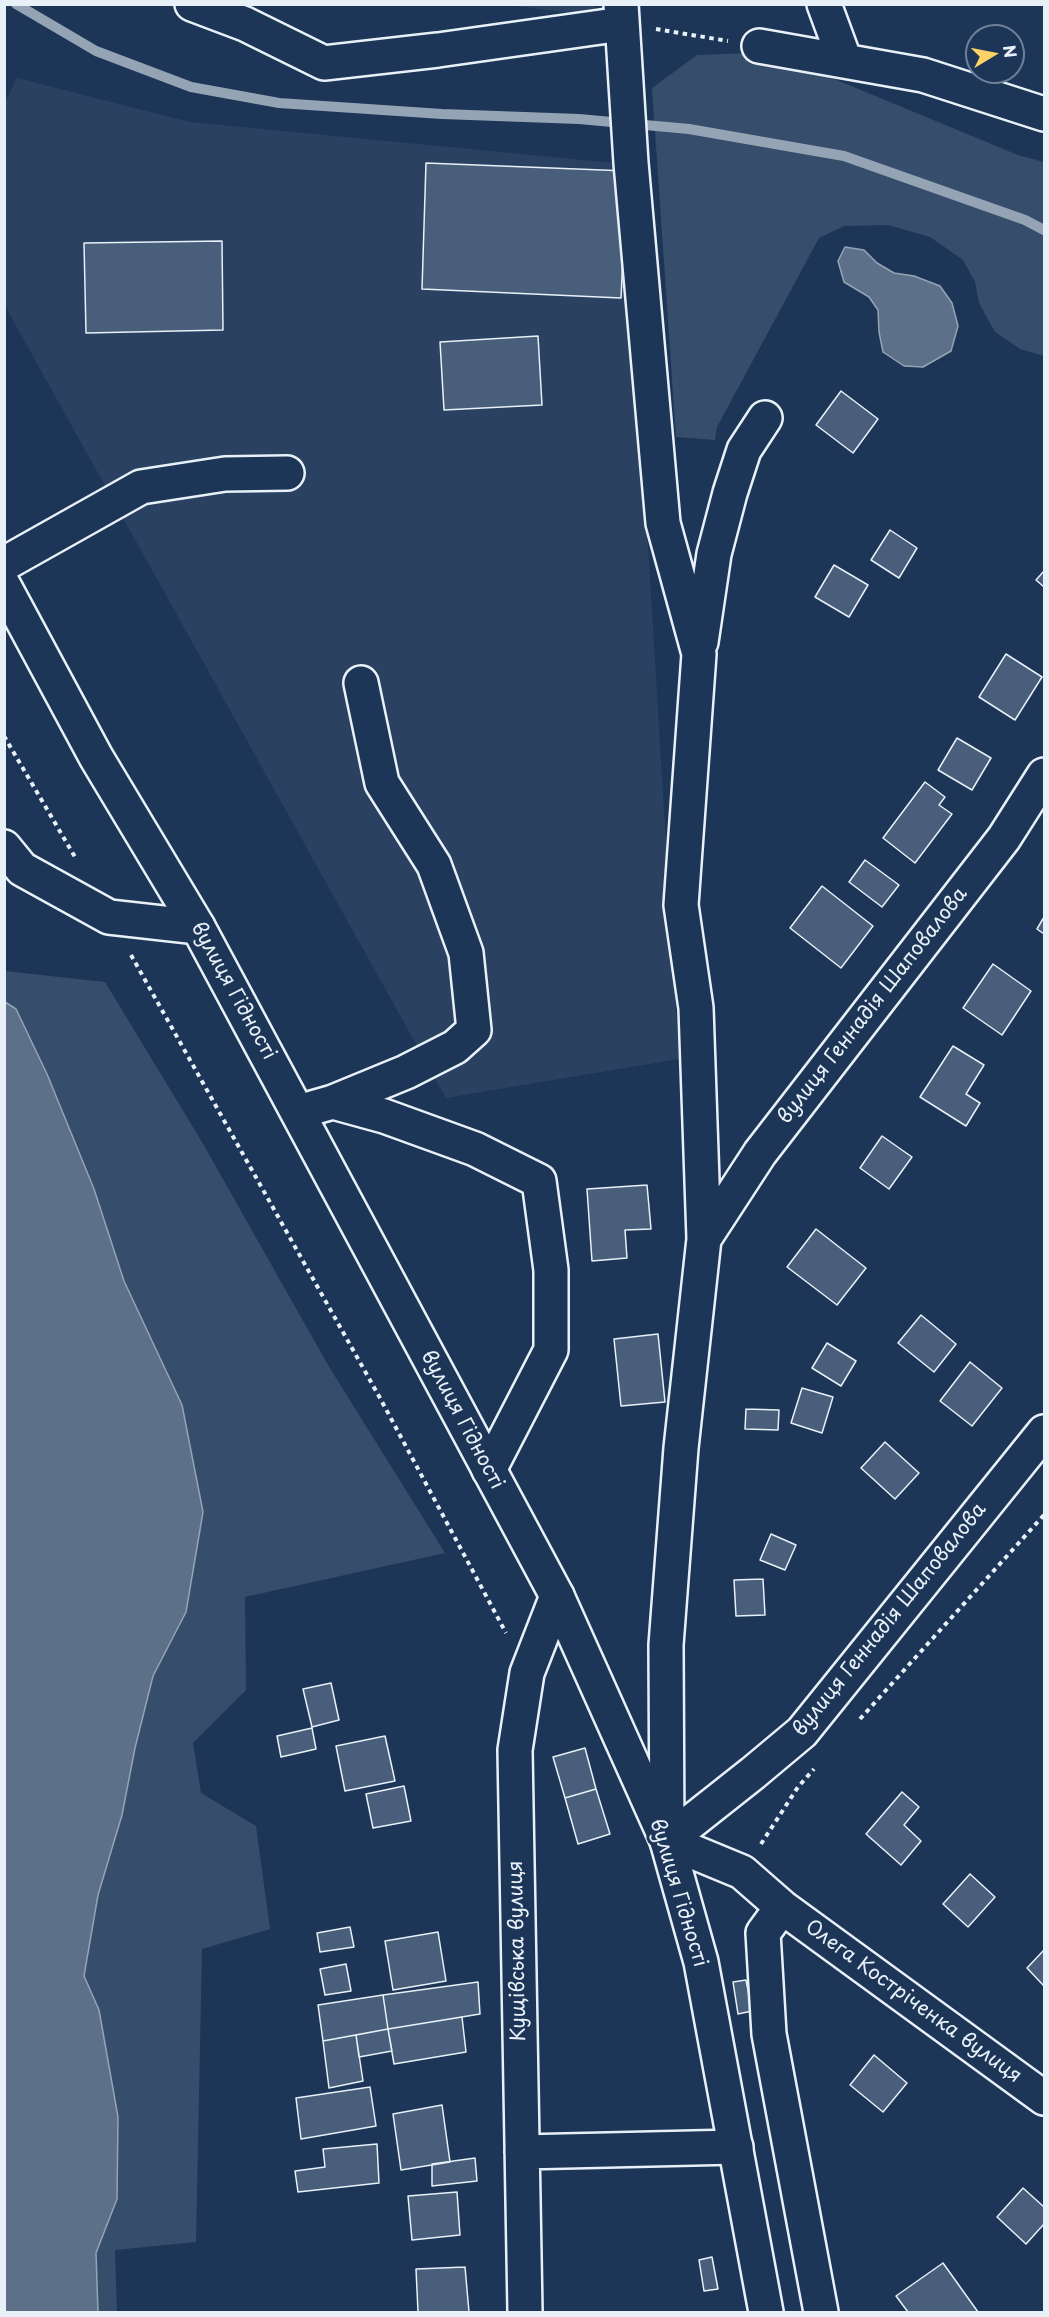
<!DOCTYPE html>
<meta charset="utf-8">
<style>
body{margin:0}
#map{position:relative;width:1049px;height:2317px;overflow:hidden;background:#1d3557;font-family:"Playpen Sans",sans-serif}
canvas{display:block}
.frame{position:absolute;inset:0;border:6px solid #e8f1f8;pointer-events:none}
.north{position:absolute;left:965px;top:24px;width:60px;height:60px;box-sizing:border-box;background:#1d3557;border:2px solid #6e8097;border-radius:50%;rotate:80deg;font-size:16px;font-weight:700;line-height:24px;text-align:center;color:#e8f1f8}
.north::after{content:'';display:block;margin:auto;width:21px;height:27px;background:#ffd166;clip-path:polygon(50% 0,100% 100%,50% 72%,0 100%)}
</style>
<div id="map">
<canvas width="1049" height="2317"></canvas>
<div class="frame"></div>
<div class="north">N</div>
</div>
<script>
const g = document.querySelector('canvas').getContext('2d');
g.lineJoin = 'round';
function paint(path, color) { g.fillStyle = color; g.fill(path, 'evenodd'); }
const poly = rows => new Path2D(rows.map(r => 'M' + r).join(''));
function trace(path, color, width, dash) { g.strokeStyle = color; g.lineWidth = width; g.lineCap = dash ? 'butt' : 'round'; g.setLineDash(dash || []); g.stroke(path); }
function write(font, color, halo, rows, align = 'center') {
  g.font = font + ' "Playpen Sans",sans-serif'; g.lineWidth = 6; g.setLineDash([]); g.textBaseline = 'middle'; g.strokeStyle = halo; g.fillStyle = color; for (const [text, x, y, turn = 0] of rows) {
    g.save(); g.translate(x, y); g.rotate((+turn || 0) * Math.PI / 180); g.textAlign = isNaN(turn) ? turn : align; if (halo) g.strokeText(text, 0, 0); g.fillText(text, 0, 0); g.restore();
  }
}
paint(poly([
 [507,5,594,5,595,16],
 [17,78,190,122,625,164,679,1059,446,1098,5,306,4,104]
]), '#2a4162');
paint(poly([
 [751,53,810,69,1018,155,1044,162,1044,356,1020,349,995,332,979,303,975,282,963,260,930,237,888,225,844,226,819,238,717,427,715,440,676,437,652,88,697,55],
 [5,971,105,982,202,1142,328,1365,445,1553,245,1597,246,1690,193,1743,201,1793,256,1826,270,1929,202,1949,196,2242,115,2250,117,2312,5,2312]
]), '#374d6c');
const water = poly([
 [845,247,864,250,877,263,894,273,914,276,940,286,952,303,958,326,951,351,923,367,904,366,883,352,879,332,878,310,869,297,844,282,838,261,845,247],
 [5,1002,16,1009,47,1074,94,1189,124,1281,182,1405,203,1512,186,1612,153,1676,135,1748,122,1815,98,1895,84,1976,99,2010,118,2117,117,2199,96,2253,98,2312,5,2312,5,1002]
]);
paint(water, '#5d7089');
trace(water, '#95a4b5', 1.5);
trace(poly([
 [16,4,96,51,191,87,279,103,442,114,579,119,689,129,844,156,1025,220,1044,230]
]), '#95a4b5', 10);
const building = poly([
 [426,163,627,171,621,298,422,289,426,163],
 [222,241,223,330,86,333,84,243,222,241],
 [538,336,542,405,444,410,440,342,538,336],
 [841,391,878,419,853,453,816,425,841,391],
 [890,530,917,548,899,578,871,560,890,530],
 [834,565,868,585,849,617,815,597,834,565],
 [1044,571,1044,587,1036,580,1044,571],
 [1006,654,1042,677,1015,720,979,697,1006,654],
 [957,738,991,758,972,790,938,770,957,738],
 [925,782,945,797,939,805,952,814,915,863,883,838,925,782],
 [865,860,899,885,882,907,849,882,865,860],
 [822,886,873,926,841,968,790,928,822,886],
 [1044,917,1044,934,1037,929,1044,917],
 [993,964,1031,991,1002,1035,963,1008,993,964],
 [953,1046,984,1065,966,1094,980,1103,966,1126,920,1097,953,1046],
 [882,1136,912,1157,889,1189,860,1168,882,1136],
 [647,1185,651,1229,625,1230,627,1258,592,1261,587,1189,647,1185],
 [816,1229,866,1268,837,1305,787,1267,816,1229],
 [921,1315,956,1344,934,1372,898,1343,921,1315],
 [658,1334,665,1402,621,1406,614,1339,658,1334],
 [827,1343,856,1361,841,1386,812,1368,827,1343],
 [970,1362,1002,1388,972,1426,940,1401,970,1362],
 [802,1388,833,1397,822,1433,791,1423,802,1388],
 [746,1409,779,1410,778,1430,745,1429,746,1409],
 [885,1442,919,1473,895,1499,861,1468,885,1442],
 [771,1534,796,1545,785,1570,760,1560,771,1534],
 [763,1579,765,1615,736,1616,734,1580,763,1579],
 [331,1683,339,1720,312,1727,303,1689,331,1683],
 [312,1728,316,1749,281,1757,277,1736,312,1728],
 [385,1736,395,1781,345,1791,336,1746,385,1736],
 [585,1748,596,1789,565,1798,553,1757,585,1748],
 [404,1786,411,1821,373,1828,366,1794,404,1786],
 [596,1789,610,1834,578,1844,565,1798,596,1789],
 [902,1792,919,1807,904,1825,921,1841,901,1865,866,1834,902,1792],
 [970,1874,995,1897,968,1927,943,1904,970,1874],
 [350,1927,354,1947,320,1952,317,1933,350,1927],
 [438,1932,446,1981,393,1990,385,1941,438,1932],
 [1044,1950,1044,1986,1027,1968,1044,1950],
 [346,1964,351,1991,325,1995,320,1969,346,1964],
 [746,1980,752,2011,738,2014,733,1982,746,1980],
 [478,1982,480,2014,388,2029,383,1995,478,1982],
 [383,1995,388,2029,323,2041,318,2005,383,1995],
 [462,2017,466,2052,394,2064,388,2029,462,2017],
 [388,2029,392,2051,359,2057,356,2035,388,2029],
 [356,2035,363,2081,329,2088,323,2041,356,2035],
 [874,2055,907,2083,883,2112,850,2085,874,2055],
 [370,2087,376,2126,301,2139,296,2098,370,2087],
 [442,2105,450,2162,401,2170,393,2114,442,2105],
 [377,2144,379,2183,298,2192,295,2171,325,2167,323,2149,377,2144],
 [475,2158,477,2181,432,2186,432,2164,475,2158],
 [1023,2188,1044,2207,1044,2224,1026,2244,997,2217,1023,2188],
 [457,2192,460,2235,412,2240,408,2196,457,2192],
 [712,2257,718,2289,704,2291,699,2260,712,2257],
 [943,2263,978,2312,908,2312,896,2296,943,2263],
 [465,2267,469,2312,418,2312,416,2269,465,2267]
]);
paint(building, '#495e7a');
trace(building, '#e8f1f8', 1.5);
const minor = poly([
 [192,4,245,24,324,63,438,50,622,24],
 [621,4,631,163,663,523,699,654,681,905,696,1008,704,1239,681,1448,666,1645,667,1841],
 [824,4,845,61],
 [759,46,923,75,1044,114],
 [4,564,141,487,225,474,287,473],
 [701,642,714,554,730,493,744,450,765,418],
 [4,847,22,869,109,917,198,927],
 [333,1102,384,1116,475,1149,539,1181,551,1270,551,1350,489,1470],
 [298,1112,333,1102,406,1072,455,1047,474,1030,466,953,434,865,382,783,361,683],
 [704,1239,760,1153,1004,838,1044,775],
 [667,1841,753,1773,802,1732,1044,1432],
 [667,1841,742,1872,782,1907,1044,2098],
 [782,1907,763,1933,769,2034,821,2312],
 [522,2152,736,2147],
 [525,2312,515,1750,527,1673,557,1596]
]);
const major = poly([
 [4,586,96,757,198,927,557,1596,667,1841,701,1962,766,2312]
]);
trace(minor, '#e8f1f8', 38);
trace(major, '#e8f1f8', 38);
trace(poly([
 [656,29,728,41],
 [4,736,75,857],
 [131,955,380,1398,506,1633],
 [860,1719,1044,1515],
 [761,1844,798,1787,814,1769]
]), '#e8f1f8', 4, [4.5, 4.5]);
trace(minor, '#1d3557', 33);
trace(major, '#1d3557', 33);
write('20px', '#e8f1f8', '#1d3557', [
 ["вулиця Гідності",233,991,61],
 ["вулиця Геннадія Шаповалова",873,1006,-52],
 ["вулиця Гідності",462,1420,62],
 ["вулиця Геннадія Шаповалова",890,1620,-51],
 ["вулиця Гідності",678,1893,73],
 ["Кущівська вулиця",518,1951,-91],
 ["Олега Костріченка вулиця",913,2002,36]
]);
</script>
